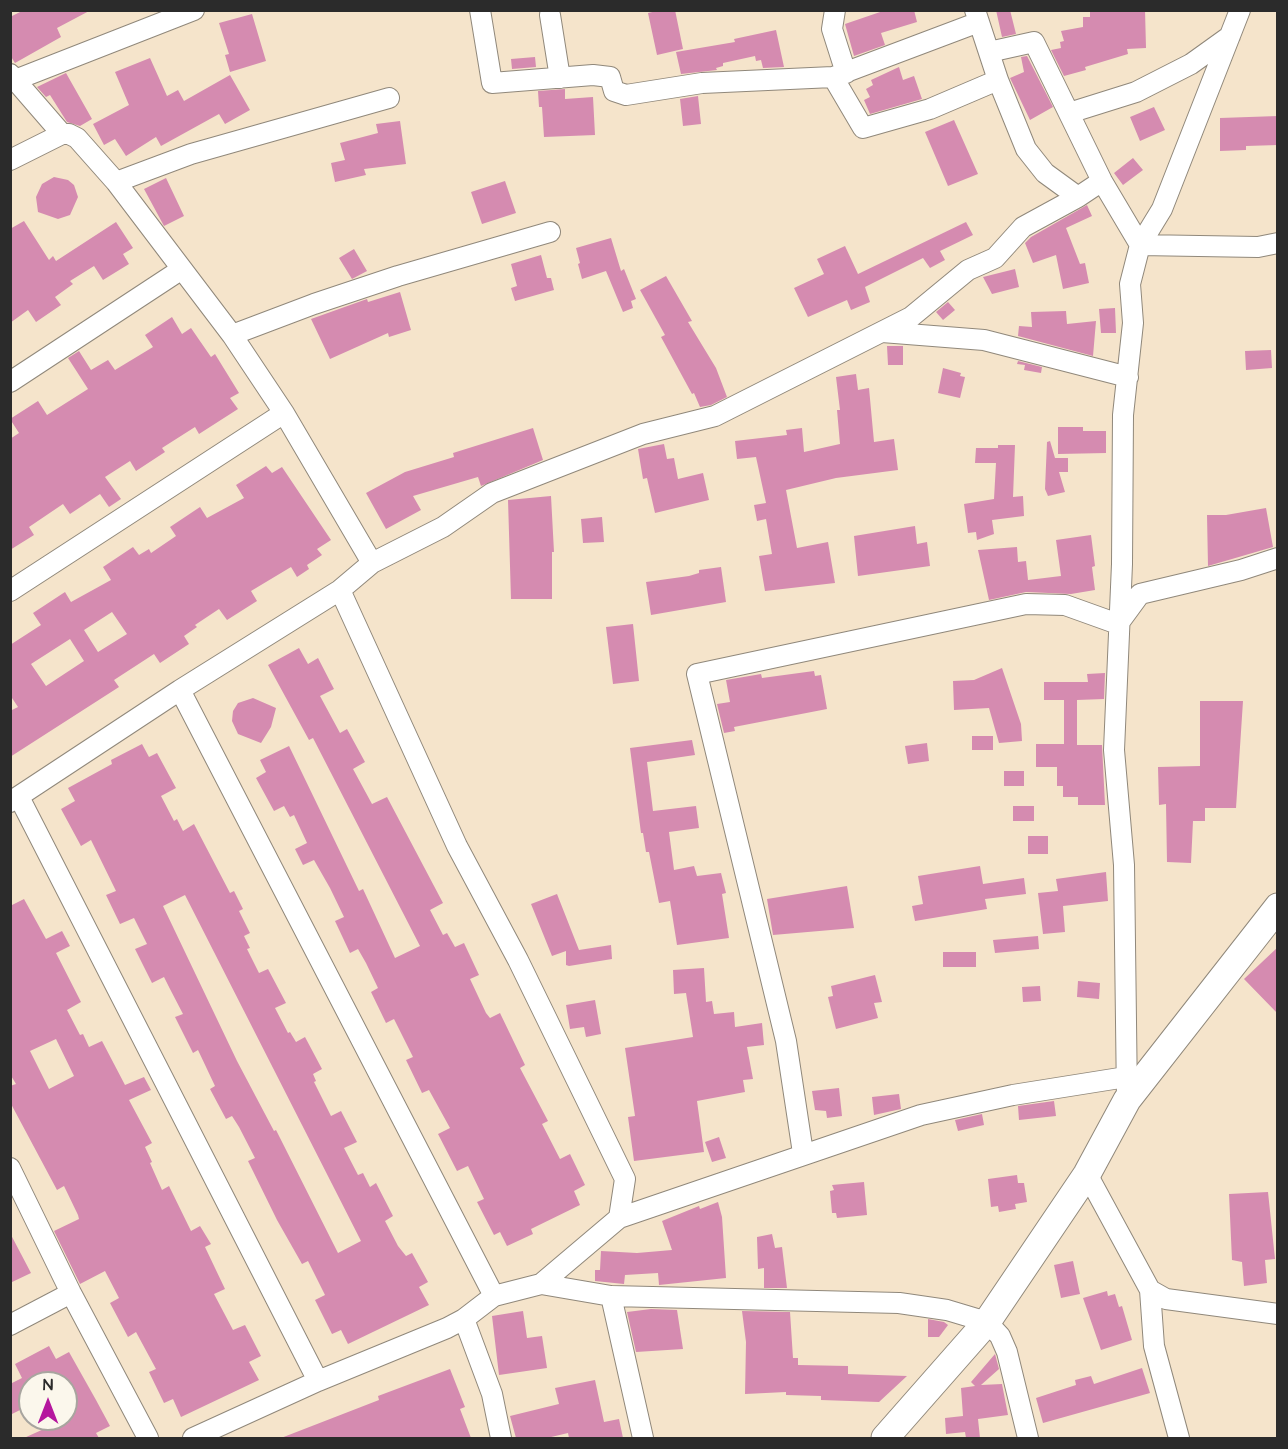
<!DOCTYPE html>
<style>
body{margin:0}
#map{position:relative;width:1288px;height:1449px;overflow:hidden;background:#f5e4cb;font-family:"Architects Daughter",sans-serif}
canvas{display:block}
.frame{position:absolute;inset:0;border:12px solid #2b2b2b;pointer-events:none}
.north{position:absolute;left:18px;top:1371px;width:60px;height:60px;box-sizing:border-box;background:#fbf7ec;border:2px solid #a8a59f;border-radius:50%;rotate:0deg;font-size:16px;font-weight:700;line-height:24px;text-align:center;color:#2b2b2b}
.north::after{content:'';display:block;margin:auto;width:21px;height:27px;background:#b5179e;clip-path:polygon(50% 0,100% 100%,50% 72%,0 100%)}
</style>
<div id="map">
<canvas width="1288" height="1449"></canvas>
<div class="frame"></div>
<div class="north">N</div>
</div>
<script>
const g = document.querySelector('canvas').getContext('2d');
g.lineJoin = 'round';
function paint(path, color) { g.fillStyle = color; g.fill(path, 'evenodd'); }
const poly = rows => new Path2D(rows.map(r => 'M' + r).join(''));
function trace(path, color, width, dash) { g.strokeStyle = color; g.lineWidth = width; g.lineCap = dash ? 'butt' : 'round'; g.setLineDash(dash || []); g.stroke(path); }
paint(poly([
 [24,10,91,10,57,28,61,37,15,63,10,55,10,17],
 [661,10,675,10,683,49,657,55,648,13],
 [886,10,914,10,917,22,881,33,885,45,854,56,845,24],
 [996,10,1010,10,1016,34,1002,37],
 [1090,10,1145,10,1146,48,1127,49,1128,54,1085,67,1086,70,1064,76,1051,50,1061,48,1060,42,1064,41,1061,31,1083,27,1083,17,1090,17],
 [252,14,266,61,230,72,225,55,229,54,219,23],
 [776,30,784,67,763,68,761,60,756,61,755,56,723,63,723,66,716,68,717,70,681,74,676,52,735,42,734,39],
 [1027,56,1053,107,1030,120,1010,78,1024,72,1021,57],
 [535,57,536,67,512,69,511,59],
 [150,58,167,96,178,90,184,101,230,75,250,110,225,124,219,114,161,146,156,137,126,156,115,139,104,145,93,124,129,105,115,72],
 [899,67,903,80,914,76,922,99,870,114,864,100,870,97,866,89,873,85,871,80],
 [66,73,92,119,80,126,67,122,50,95,46,97,37,87],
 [565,89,565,99,593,97,595,135,544,137,542,107,539,107,538,91],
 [698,96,701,124,683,126,680,99],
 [1154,107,1165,130,1140,141,1130,117],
 [1278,116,1278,145,1246,146,1246,150,1220,151,1220,118],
 [954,120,978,174,948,186,925,132],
 [400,121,406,164,364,169,366,175,335,182,331,163,345,160,340,143,378,133,376,124],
 [1133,158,1143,170,1123,185,1114,173],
 [54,177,68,180,74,185,78,197,70,215,58,219,38,212,36,197,42,184],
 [166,178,184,216,164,226,144,189],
 [505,181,516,213,482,224,471,192],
 [1087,205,1092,216,1066,228,1080,264,1085,263,1089,283,1063,289,1056,255,1033,263,1025,243,1031,237],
 [24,221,49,260,53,256,56,261,116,222,133,248,123,254,129,264,103,280,94,266,70,281,73,284,55,297,61,305,36,322,28,310,10,323,10,229],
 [966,222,973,235,940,251,945,260,930,268,923,258,865,287,870,302,851,310,847,300,808,317,794,288,824,274,817,259,845,246,858,274],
 [611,238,621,271,624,269,636,299,631,301,633,308,623,312,606,271,582,279,578,264,580,263,576,248],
 [354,249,367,271,352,279,339,258],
 [541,255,547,278,551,278,554,290,515,301,511,288,517,286,511,264],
 [1015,269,1019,287,992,294,983,277],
 [666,276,692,321,688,322,716,368,727,397,711,405,700,407,694,393,692,394,661,337,665,335,640,290],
 [400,292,411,330,389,337,388,333,330,359,311,319,367,299,368,302],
 [948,302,955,310,943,320,936,312],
 [1115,308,1116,333,1101,333,1099,309],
 [1066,311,1067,324,1096,321,1093,356,1018,336,1019,326,1032,327,1031,312],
 [172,317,182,334,191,328,211,357,215,354,239,393,230,398,238,409,199,434,195,427,162,448,165,452,136,471,130,461,105,477,121,499,109,507,100,494,70,514,63,504,29,527,34,535,10,550,10,439,19,433,10,419,38,401,47,415,88,389,68,358,79,351,91,370,108,360,115,370,153,347,145,335],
 [887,346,903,346,903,365,888,365],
 [1271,350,1272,368,1246,370,1245,351],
 [1018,361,1042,367,1041,373,1024,370,1025,365,1017,364],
 [943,368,961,373,960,376,965,377,960,398,938,393],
 [856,374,858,390,869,388,874,442,894,439,898,470,836,478,786,490,797,548,828,542,835,583,765,591,759,556,772,554,766,519,757,521,754,505,766,503,756,457,737,459,735,441,787,435,786,430,802,428,804,452,840,444,837,410,840,410,836,377],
 [1058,427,1083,427,1083,431,1106,431,1106,453,1058,454],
 [533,428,543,460,481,486,478,477,413,496,421,510,386,529,366,493,405,472,454,457,453,453],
 [1050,441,1055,458,1068,458,1068,472,1059,472,1065,492,1048,496,1045,489,1047,442],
 [664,444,667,459,674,458,678,479,703,473,709,500,655,513,647,478,643,479,638,449],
 [998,445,1015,445,1013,497,1023,496,1024,516,992,520,994,534,977,540,976,532,968,533,964,504,994,499,996,463,975,463,976,448,998,448],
 [266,466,272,473,282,467,331,540,317,549,322,555,307,565,309,569,297,577,291,567,251,591,257,601,227,620,219,609,195,625,197,627,184,636,189,644,160,663,154,654,114,680,119,687,10,757,10,711,18,707,10,695,10,645,41,625,33,613,65,592,71,602,111,580,103,567,133,547,139,555,149,549,151,553,176,536,170,527,200,507,207,518,244,498,236,485],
 [112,612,127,634,98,652,84,630],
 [70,639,84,661,46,686,31,664],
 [551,496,554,552,552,552,552,599,511,599,508,500],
 [1266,508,1273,547,1208,566,1207,515,1226,515],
 [602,517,604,542,583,543,581,519],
 [915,526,917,544,927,542,930,566,858,576,854,536],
 [1091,535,1095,566,1092,567,1095,590,1071,594,1026,592,989,600,978,550,1017,547,1018,562,1026,561,1028,580,1061,576,1056,540],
 [721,567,726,602,651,615,646,582,689,576,699,573,699,570],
 [633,624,639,681,613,684,606,627],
 [299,648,308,664,318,658,334,689,320,696,340,733,347,729,365,762,353,769,372,804,387,797,443,903,430,910,443,935,447,933,455,947,464,943,479,975,470,979,486,1013,490,1018,500,1013,525,1065,520,1068,548,1121,542,1124,560,1159,570,1154,585,1185,574,1191,580,1205,531,1229,533,1234,507,1246,500,1232,494,1235,477,1202,484,1199,468,1166,457,1171,438,1134,450,1128,429,1090,422,1093,406,1060,413,1057,394,1019,386,1023,371,992,378,988,366,963,358,949,350,953,335,921,344,917,330,888,314,860,303,865,295,849,307,843,294,815,290,817,284,806,274,811,256,778,266,772,260,760,289,746,359,891,363,889,395,958,420,946,313,738,309,740,268,665],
 [1002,668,1021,724,1022,741,999,743,989,708,954,710,953,681,974,680],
 [814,671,815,676,821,675,827,709,734,727,735,731,724,733,717,704,730,702,726,680,761,674,762,678],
 [1105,673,1104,699,1077,700,1077,745,1102,745,1105,805,1078,805,1078,797,1063,797,1063,786,1057,786,1057,767,1036,767,1036,744,1064,744,1064,700,1044,700,1044,682,1088,682,1087,674],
 [253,698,276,708,271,727,261,743,238,734,232,721,233,711,238,703],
 [1200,701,1243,701,1236,808,1205,808,1205,821,1193,821,1191,863,1167,862,1166,804,1159,805,1158,767,1200,766],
 [972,736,993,736,993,750,972,750],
 [692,740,695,755,647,762,653,811,696,806,699,828,669,832,674,870,694,866,697,876,721,873,726,893,722,894,729,938,677,945,670,901,659,903,649,852,646,852,643,833,641,833,630,748],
 [927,743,929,761,908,764,905,746],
 [142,744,149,757,157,753,176,788,161,796,174,821,177,819,183,831,194,824,230,893,234,891,243,909,239,911,250,933,244,936,250,948,247,949,259,973,268,969,286,1003,275,1008,288,1033,290,1032,296,1042,305,1037,322,1069,313,1074,316,1081,314,1082,331,1116,341,1111,357,1142,344,1148,358,1175,363,1173,370,1187,376,1183,393,1216,385,1221,398,1246,406,1256,412,1253,428,1282,419,1287,429,1305,348,1344,341,1330,332,1334,315,1300,325,1295,308,1261,302,1264,277,1220,248,1161,255,1158,239,1127,232,1116,226,1119,210,1089,215,1086,198,1050,193,1053,175,1017,183,1014,170,989,164,977,152,983,135,949,147,944,134,918,120,924,106,895,116,891,91,840,81,846,61,809,75,801,68,788,112,764,111,760],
 [185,895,361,1241,338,1253,276,1130,274,1131,237,1061,163,906],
 [1004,771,1024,771,1024,786,1004,786],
 [1013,806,1034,806,1034,821,1013,821],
 [1028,836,1048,836,1048,854,1028,854],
 [980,866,983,884,1024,878,1026,894,985,899,987,909,915,921,912,906,923,904,918,876],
 [1106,872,1108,901,1063,906,1065,932,1043,934,1038,893,1058,891,1056,879],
 [847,886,854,928,773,935,767,899],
 [557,894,579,950,611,945,612,959,569,966,566,965,566,951,552,956,531,904],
 [24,899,46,939,62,931,70,946,56,953,81,1002,67,1010,80,1035,83,1034,89,1047,102,1041,125,1085,144,1077,151,1090,129,1100,152,1143,145,1147,152,1162,150,1163,162,1190,169,1186,191,1231,200,1226,211,1244,205,1247,225,1289,214,1294,233,1330,245,1325,261,1356,249,1362,259,1380,181,1417,173,1399,164,1403,149,1372,156,1369,136,1332,128,1337,110,1303,119,1298,105,1271,80,1284,54,1231,79,1219,78,1215,64,1186,57,1190,10,1102,10,1086,16,1084,10,1074,10,906],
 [56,1039,74,1076,49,1089,30,1051],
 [1038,936,1039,949,995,953,993,940],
 [1278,947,1278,1014,1244,979],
 [943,952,976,952,976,967,943,967],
 [704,968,706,1002,712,1001,714,1014,734,1012,735,1027,762,1023,764,1045,747,1047,753,1079,743,1080,745,1092,697,1101,704,1152,634,1161,628,1117,635,1116,625,1048,693,1037,686,993,674,994,673,970],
 [875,975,882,1002,874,1003,878,1018,836,1029,828,997,833,996,831,986],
 [1078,981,1100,983,1099,999,1077,997],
 [1040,986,1041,1001,1023,1002,1022,987],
 [595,1000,601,1034,586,1037,584,1027,570,1029,566,1005],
 [839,1088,842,1116,827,1118,826,1111,815,1110,812,1091],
 [899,1094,901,1109,874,1115,872,1097],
 [1054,1101,1056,1116,1019,1120,1018,1106],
 [982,1114,984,1125,958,1131,955,1120],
 [719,1137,726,1158,712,1162,705,1142],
 [1017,1175,1018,1183,1024,1183,1027,1202,1015,1204,1016,1209,999,1212,998,1206,991,1207,988,1179],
 [864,1182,867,1215,837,1218,836,1213,832,1213,830,1191,834,1190,832,1185],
 [1268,1192,1275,1259,1265,1260,1267,1283,1244,1286,1242,1262,1232,1260,1229,1194],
 [718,1202,722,1217,726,1278,659,1285,658,1273,625,1275,624,1284,595,1281,595,1270,600,1270,601,1251,637,1253,672,1250,662,1221,699,1206,700,1209],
 [10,1233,31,1273,10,1283],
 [772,1234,775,1248,782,1247,787,1288,764,1288,764,1268,758,1269,757,1237],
 [1073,1261,1080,1294,1061,1298,1054,1265],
 [1107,1291,1108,1296,1115,1294,1119,1307,1122,1306,1132,1340,1101,1350,1083,1298],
 [651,1309,677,1310,683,1349,636,1352,627,1312],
 [523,1311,527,1338,542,1336,547,1368,499,1375,492,1316],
 [742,1311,790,1312,793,1358,798,1358,798,1365,848,1366,848,1374,907,1376,879,1402,821,1400,821,1396,786,1395,786,1392,745,1394,746,1342],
 [928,1319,944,1322,948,1325,939,1337,928,1337],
 [49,1346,56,1359,69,1352,96,1400,110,1426,96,1433,99,1438,24,1438,66,1419,66,1383,30,1383,30,1405,10,1415,10,1384,22,1378,15,1364],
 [995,1354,999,1369,981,1385,1002,1384,1008,1415,978,1419,980,1438,966,1438,965,1432,946,1434,945,1418,963,1416,961,1388,975,1386,971,1382],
 [1142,1368,1150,1393,1043,1423,1036,1398,1076,1385,1075,1380,1091,1376,1094,1384],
 [450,1369,465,1407,460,1409,471,1438,281,1438,379,1400,378,1396],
 [595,1380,604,1422,619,1419,623,1438,569,1438,568,1433,547,1438,516,1438,510,1416,559,1404,555,1388]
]), '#d58bb0');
const street = poly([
 [480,10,492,83,593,75,610,77,614,91,626,95,702,83,833,77,979,22],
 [835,10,832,29,846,73],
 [975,10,998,80,1026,149,1045,173,1078,197,1102,181],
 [550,15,560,78],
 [989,52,1034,42,1102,181,1140,245,1258,247,1278,243],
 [10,74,62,134],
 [833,77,863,128,930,109,998,80],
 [15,80,194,10],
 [1069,113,1136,92,1191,64,1230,36],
 [10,160,62,134,69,134,77,138,116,182,232,335,284,413,372,563,340,590,180,690,10,802],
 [116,182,191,154,389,98],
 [882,332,984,340,1128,377],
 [232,335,314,304,398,276,550,232],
 [10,382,182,269],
 [372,563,443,527,492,493,643,434,715,416,911,317,968,270,995,258,1023,227,1078,197],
 [10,591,284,413],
 [180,690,494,1296],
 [19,797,318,1381],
 [1127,1100,1124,865,1114,750,1122,564,1123,415,1133,323,1130,284,1140,245,1162,209,1240,10],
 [803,1153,786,1041,697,674,1026,604,1065,605,1118,624,1140,594,1241,570,1278,558],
 [10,1168,71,1293,148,1438],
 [1087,1174,1150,1290,1166,1299,1278,1314],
 [619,1218,921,1115,1013,1095,1126,1077],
 [541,1284,611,1296,899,1303,947,1310,987,1322,1000,1336,1007,1352,1028,1438],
 [1150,1290,1154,1346,1179,1438],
 [611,1296,643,1438],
 [464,1319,492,1394,501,1438],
 [10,1325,71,1293],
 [193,1438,318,1381,447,1328,464,1319,494,1296,541,1284,619,1218,625,1179,518,960,457,846,340,590]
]);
const secondary = poly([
 [885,1438,987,1322,1087,1174,1127,1100,1278,907]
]);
trace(street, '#90887b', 22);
trace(secondary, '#90887b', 29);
trace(street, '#fff', 20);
trace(secondary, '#fff', 27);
</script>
